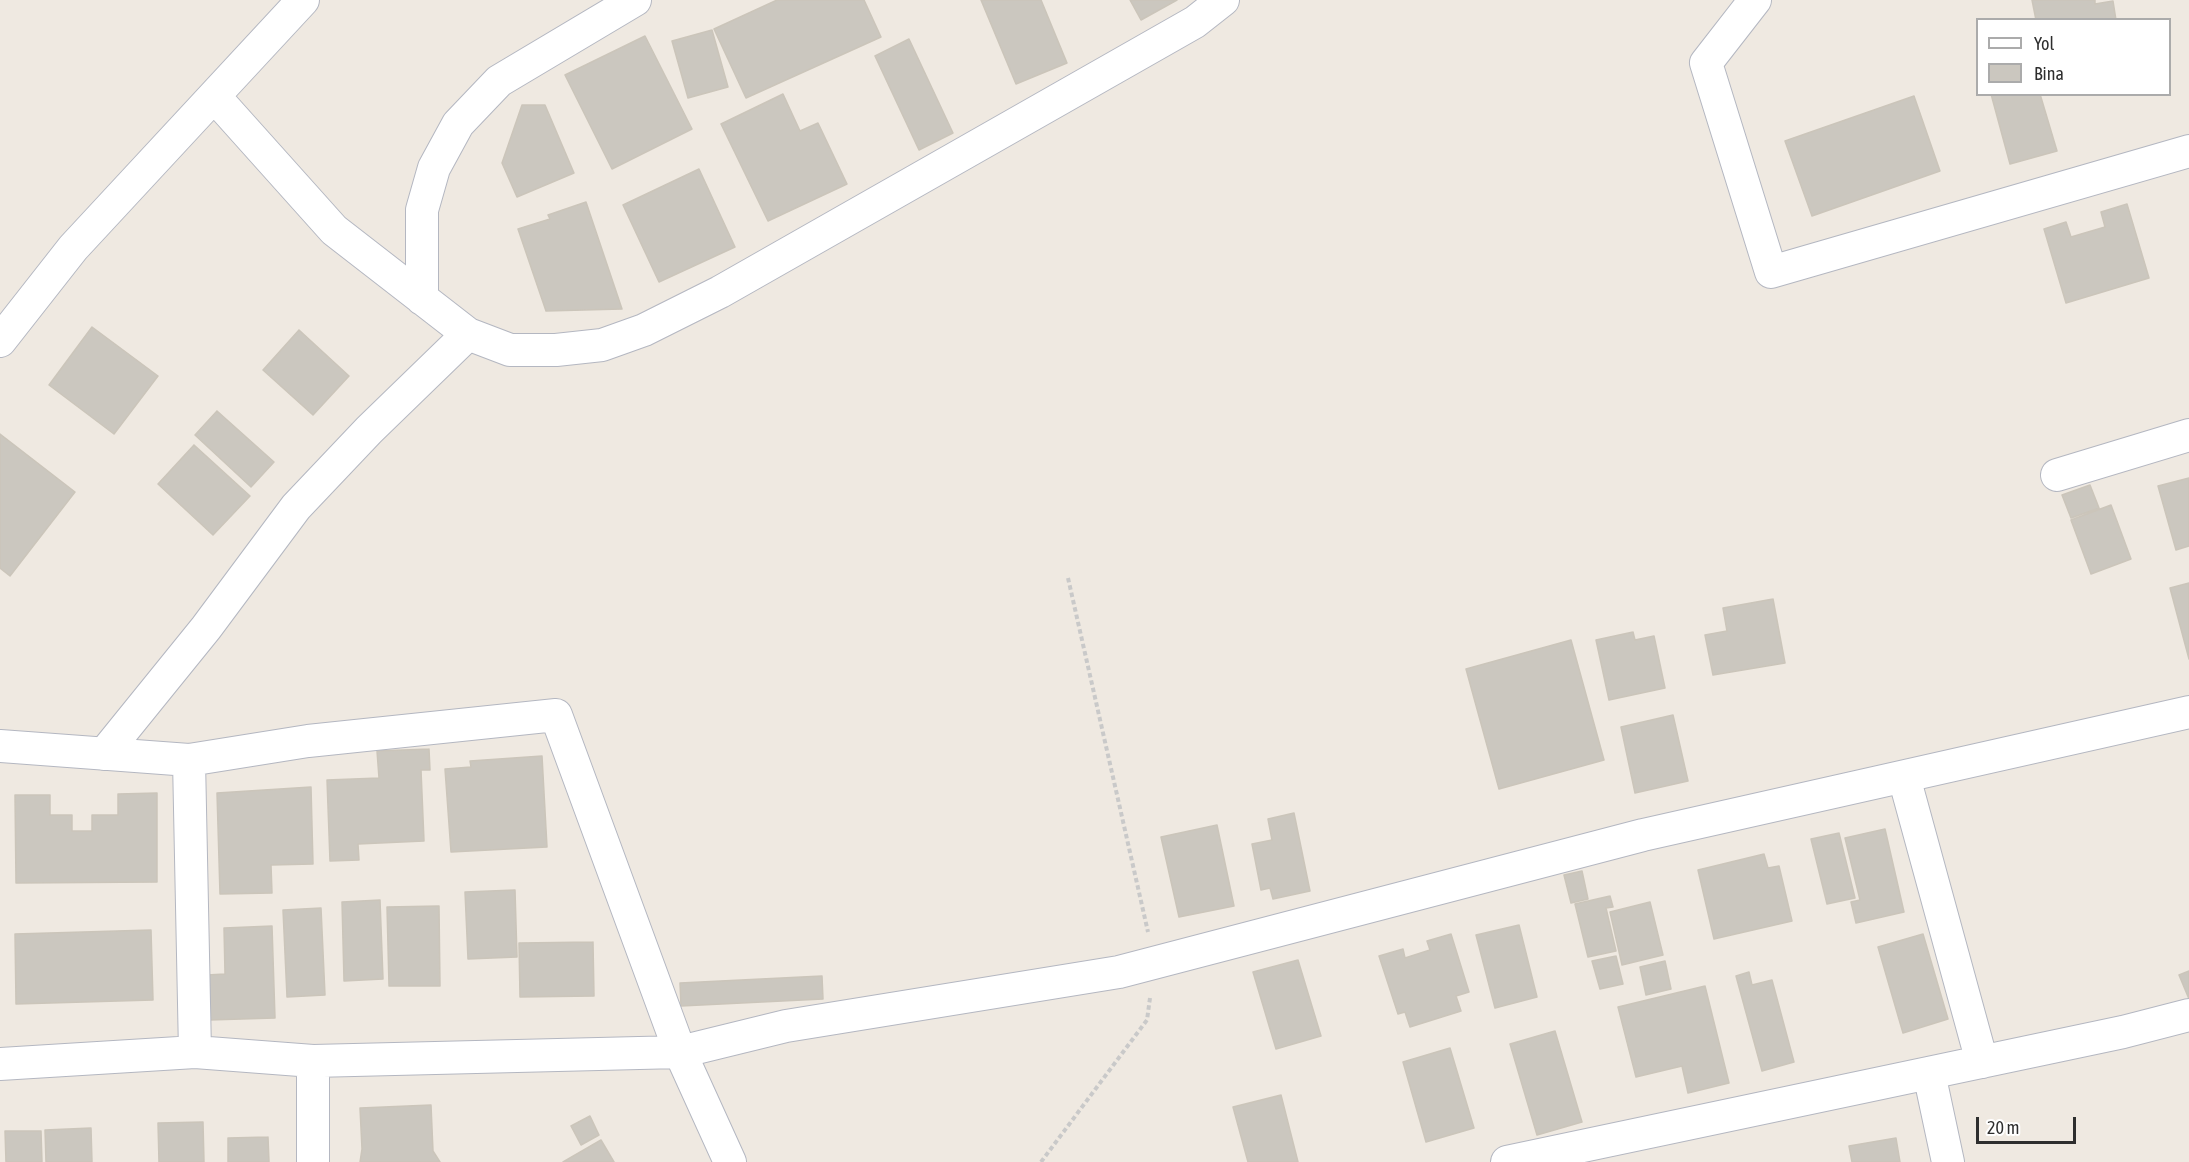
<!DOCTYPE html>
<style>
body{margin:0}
#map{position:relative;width:2189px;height:1162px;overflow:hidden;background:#efe9e1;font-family:"Asap Condensed",sans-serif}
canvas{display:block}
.legend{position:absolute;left:1976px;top:18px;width:195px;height:78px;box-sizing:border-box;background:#fff;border:2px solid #ababab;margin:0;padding:8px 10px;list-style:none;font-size:18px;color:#2e2e2e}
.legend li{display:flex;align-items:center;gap:12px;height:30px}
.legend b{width:30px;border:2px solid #ababab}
.scale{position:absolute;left:1976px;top:1117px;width:100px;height:27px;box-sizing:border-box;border:3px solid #2e2e2e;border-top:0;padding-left:8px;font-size:18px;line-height:21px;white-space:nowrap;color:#2e2e2e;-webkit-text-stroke:4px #fff;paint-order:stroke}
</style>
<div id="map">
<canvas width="2189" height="1162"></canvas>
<ul class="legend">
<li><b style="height:8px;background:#fff"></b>Yol</li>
<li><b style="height:16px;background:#cbc7bf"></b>Bina</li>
</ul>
<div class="scale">20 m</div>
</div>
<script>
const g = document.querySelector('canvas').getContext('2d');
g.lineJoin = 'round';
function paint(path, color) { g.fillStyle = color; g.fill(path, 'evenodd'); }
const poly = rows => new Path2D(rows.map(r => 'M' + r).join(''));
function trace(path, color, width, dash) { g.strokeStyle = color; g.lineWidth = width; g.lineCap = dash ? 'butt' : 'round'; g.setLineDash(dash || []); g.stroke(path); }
const building = poly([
 [777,0,864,0,881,37,746,98,714,29,777,0],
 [981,0,1041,0,1067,63,1016,84,981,0],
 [1130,0,1177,0,1141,20,1130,0],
 [2032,0,2095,0,2095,4,2113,1,2116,20,2036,20,2032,0],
 [712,30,728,87,688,98,672,41,712,30],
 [645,36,692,129,612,169,565,75,645,36],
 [909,39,953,133,919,150,875,56,909,39],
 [783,94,800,131,818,123,847,184,768,221,721,124,783,94],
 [1991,94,2040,94,2057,151,2010,164,1991,94],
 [1914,96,1940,171,1812,216,1785,141,1914,96],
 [522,105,545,105,574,173,517,197,502,163,522,105],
 [699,169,735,247,659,282,623,205,699,169],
 [586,202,622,309,546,311,518,229,550,219,548,215,586,202],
 [2127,204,2149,278,2066,303,2044,229,2066,222,2071,237,2105,227,2101,212,2127,204],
 [92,327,158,376,114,434,49,385,92,327],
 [299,330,349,376,313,415,263,370,299,330],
 [217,411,274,462,251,487,195,435,217,411],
 [0,434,75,492,10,576,0,568,0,434],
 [194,445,250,496,213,535,158,484,194,445],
 [2189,478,2189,546,2176,550,2158,486,2189,478],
 [2090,485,2099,508,2071,518,2062,495,2090,485],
 [2111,505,2131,559,2091,574,2071,520,2111,505],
 [2189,583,2189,659,2170,588,2189,583],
 [1773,599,1785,663,1713,675,1705,635,1727,631,1723,608,1773,599],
 [1633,632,1635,640,1654,636,1665,688,1609,700,1596,640,1633,632],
 [1571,640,1604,760,1499,789,1466,669,1571,640],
 [1673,715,1688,781,1635,793,1621,727,1673,715],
 [429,749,430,770,421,770,424,841,358,844,359,860,330,861,327,780,379,778,377,751,429,749],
 [542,756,547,847,451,852,445,769,471,767,470,761,542,756],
 [311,787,313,864,271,865,272,893,220,894,217,793,311,787],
 [157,793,157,882,16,883,15,795,50,795,50,815,72,815,72,831,92,831,92,815,118,815,118,794,157,793],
 [1294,813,1310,891,1273,899,1270,888,1261,890,1252,844,1272,840,1268,819,1294,813],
 [1217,825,1234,906,1179,917,1161,837,1217,825],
 [1885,829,1904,912,1856,923,1851,902,1860,900,1845,838,1885,829],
 [1839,833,1855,898,1827,904,1811,839,1839,833],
 [1764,854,1768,868,1779,866,1792,921,1714,939,1698,870,1764,854],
 [1582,871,1588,899,1571,903,1564,875,1582,871],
 [515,890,517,957,468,959,465,892,515,890],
 [1610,896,1613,907,1606,908,1616,951,1588,957,1575,904,1610,896],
 [380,900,383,979,344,981,342,902,380,900],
 [1650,902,1663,955,1622,965,1610,912,1650,902],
 [439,906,440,986,389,986,387,907,439,906],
 [321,908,325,995,287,997,283,910,321,908],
 [1519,925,1537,997,1495,1008,1476,935,1519,925],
 [272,926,275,1018,209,1020,207,975,225,974,224,928,272,926],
 [151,930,153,1000,16,1004,15,934,151,930],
 [1451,934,1469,992,1456,996,1461,1011,1410,1027,1405,1012,1398,1014,1379,956,1403,949,1405,958,1430,950,1427,941,1451,934],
 [1923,934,1948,1019,1903,1033,1878,947,1923,934],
 [593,942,594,996,520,997,519,943,593,942],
 [1616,956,1623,984,1600,989,1592,961,1616,956],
 [1298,960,1321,1036,1276,1049,1253,972,1298,960],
 [1665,961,1671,989,1646,995,1640,967,1665,961],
 [2189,971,2189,999,2179,975,2189,971],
 [1749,972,1752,985,1772,980,1794,1062,1762,1071,1736,976,1749,972],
 [822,976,823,999,681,1006,680,983,822,976],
 [1705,986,1729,1083,1688,1093,1682,1066,1636,1077,1618,1007,1705,986],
 [1555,1031,1582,1122,1537,1135,1510,1044,1555,1031],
 [1450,1048,1474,1128,1426,1142,1403,1062,1450,1048],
 [1281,1095,1298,1162,1248,1162,1233,1107,1281,1095],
 [431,1105,433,1151,440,1162,360,1162,362,1149,360,1108,431,1105],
 [590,1116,599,1135,581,1145,571,1126,590,1116],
 [203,1122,204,1162,159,1162,158,1123,203,1122],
 [91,1128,92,1162,46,1162,45,1130,91,1128],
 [5,1131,41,1131,42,1162,6,1162,5,1131],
 [268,1137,269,1162,228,1162,228,1138,268,1137],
 [1896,1138,1900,1162,1852,1162,1849,1146,1896,1138],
 [601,1140,614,1162,563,1162,601,1140]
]);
paint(building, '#cbc7bf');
trace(building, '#cbc5ba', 1.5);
const street = poly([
 [1755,0,1706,63,1771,272,2189,151],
 [214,96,334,230,468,334,510,350,556,350,602,345,644,330,720,292,1195,22,1223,0],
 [422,299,422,210,434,168,458,124,499,81,635,0],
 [0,341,73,248,303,0],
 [2057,475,2189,435],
 [0,746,189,760,308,741,556,715,680,1052,730,1162],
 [104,754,206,628,296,507,369,430,468,334],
 [189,760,195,1052],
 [1904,777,1982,1062],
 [0,1064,195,1052,313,1061],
 [1929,1073,1948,1162],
 [313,1162,313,1061,680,1052,786,1026,1119,972,1643,835,2189,712],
 [1507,1162,2123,1032,2189,1015]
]);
trace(street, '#b4b7c1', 34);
trace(poly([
 [1068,578,1148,932],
 [1041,1162,1147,1020,1150,998]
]), '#c9c9c9', 4, [4.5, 3]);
trace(street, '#fff', 32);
</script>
